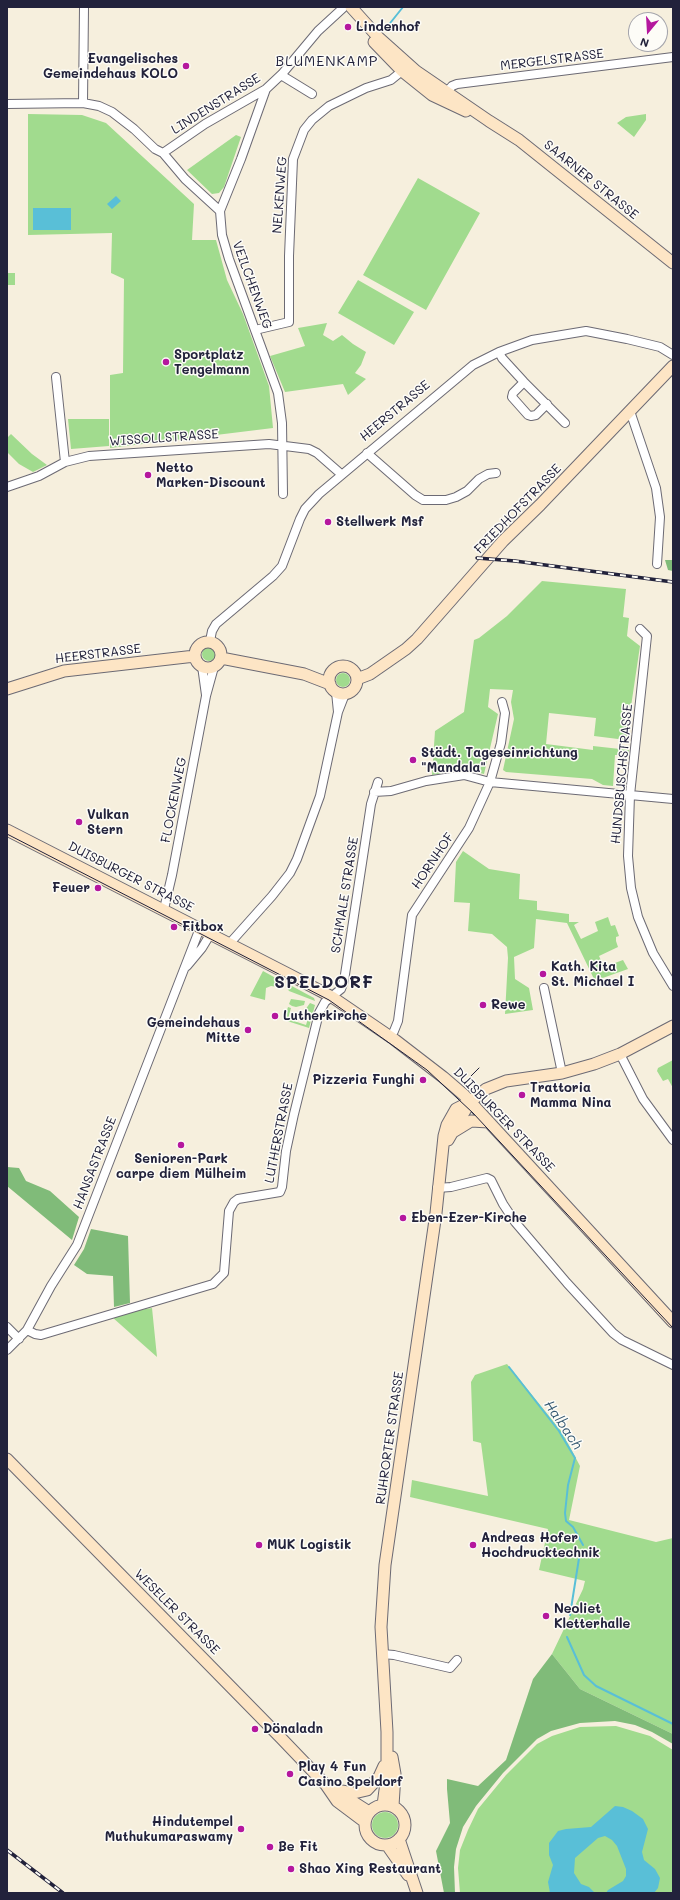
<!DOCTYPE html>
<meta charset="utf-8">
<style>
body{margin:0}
#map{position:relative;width:680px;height:1900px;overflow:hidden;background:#f6efdd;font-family:Mali,sans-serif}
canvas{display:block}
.frame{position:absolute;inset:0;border:8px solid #22223b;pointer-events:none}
.north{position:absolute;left:628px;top:12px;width:40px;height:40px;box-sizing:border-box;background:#fdfcf7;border:1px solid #a5a5ac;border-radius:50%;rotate:198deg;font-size:11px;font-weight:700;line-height:16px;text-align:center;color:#22223b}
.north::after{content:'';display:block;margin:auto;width:14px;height:18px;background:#b5179e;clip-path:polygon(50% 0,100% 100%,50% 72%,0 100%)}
</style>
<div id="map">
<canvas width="680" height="1900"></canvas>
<div class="frame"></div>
<div class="north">N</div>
</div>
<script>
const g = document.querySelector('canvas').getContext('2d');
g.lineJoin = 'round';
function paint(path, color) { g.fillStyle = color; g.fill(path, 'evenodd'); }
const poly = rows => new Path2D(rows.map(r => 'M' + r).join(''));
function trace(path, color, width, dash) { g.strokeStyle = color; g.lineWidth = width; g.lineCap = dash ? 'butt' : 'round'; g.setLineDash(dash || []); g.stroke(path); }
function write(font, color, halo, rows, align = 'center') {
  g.font = font + ' Mali,sans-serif'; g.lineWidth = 3; g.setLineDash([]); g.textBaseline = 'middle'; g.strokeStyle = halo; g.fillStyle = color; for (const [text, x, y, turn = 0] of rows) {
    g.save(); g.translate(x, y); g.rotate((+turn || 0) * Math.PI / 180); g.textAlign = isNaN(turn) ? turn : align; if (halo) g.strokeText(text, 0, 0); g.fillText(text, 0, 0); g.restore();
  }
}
paint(poly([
 [28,114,82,115,106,123,194,204,192,240,216,240,227,280,243,314,269,386,273,428,110,448,110,375,123,373,124,279,111,273,112,233,28,235],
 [646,114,646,120,634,137,617,123,626,117],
 [236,135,241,137,224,187,219,193,212,194,187,170],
 [418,178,480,213,426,310,363,275],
 [7,273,15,273,15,285,7,285],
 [358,280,414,312,394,345,338,313],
 [327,323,323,335,333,341,342,335,353,344,366,352,361,365,355,373,366,379,348,395,343,384,285,392,270,356,305,346,298,328],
 [68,419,109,419,109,446,71,449],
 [11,434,32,454,47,465,33,472,19,464,7,452,7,438],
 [542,581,626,589,623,617,629,618,627,636,640,646,626,740,594,736,596,718,549,713,546,744,593,750,593,746,629,750,628,755,615,755,613,786,603,785,592,779,506,772,503,770,514,719,511,702,513,690,490,689,488,707,498,714,484,774,464,769,432,775,435,731,464,712,474,640,479,638,507,616],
 '202 654a7 7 0 1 1 14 0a7 7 0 1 1-14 0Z',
 '336 680a7 7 0 1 1 14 0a7 7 0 1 1-14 0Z',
 [463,851,489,869,520,874,519,899,537,901,537,910,569,914,569,922,579,922,574,925,581,939,598,931,595,922,608,917,611,926,615,925,619,936,616,937,616,941,618,947,599,956,604,967,623,960,628,969,597,980,594,979,567,923,536,919,534,948,514,957,515,979,529,988,533,1010,505,1014,508,958,507,947,492,934,468,931,470,903,454,902,456,862],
 [263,971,283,982,282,986,278,987,271,986,266,988,265,1000,250,996],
 [288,984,314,998,315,1001,289,991,287,988],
 [291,999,305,1001,304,1005,296,1007,292,1006,289,1004],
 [310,1003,315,1005,309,1028,284,1020,288,1007,291,1008,288,1019,306,1025,310,1012,305,1010],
 [673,1060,673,1088,668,1079,663,1081,657,1071,658,1068],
 [152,1308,157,1357,112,1317,132,1311],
 [507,1364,562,1432,580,1466,569,1520,656,1542,673,1538,673,1734,580,1689,552,1654,583,1589,585,1581,539,1570,548,1529,410,1497,412,1480,488,1496,481,1443,473,1441,471,1382,475,1375],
 [616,1726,650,1736,673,1750,673,1893,460,1893,458,1868,460,1850,468,1830,478,1809,506,1775,537,1744,552,1736,580,1727],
 '372 1825a13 13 0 1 1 26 0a13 13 0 1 1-26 0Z'
]), '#a1db8e');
paint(poly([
 [665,560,673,560,673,571,668,570],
 [7,1167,19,1168,26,1181,50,1191,79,1217,72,1240,7,1186],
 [91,1229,128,1236,130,1303,114,1307,113,1276,87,1274,74,1265,84,1249],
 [552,1654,580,1689,673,1734,673,1744,652,1732,635,1725,615,1721,580,1723,551,1731,537,1739,503,1773,476,1806,463,1827,456,1849,454,1867,455,1893,444,1893,436,1851,450,1823,447,1789,447,1779,478,1786,506,1760,533,1679]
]), '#80bb79');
paint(poly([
 [116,196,121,201,112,209,107,204],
 [33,208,71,208,71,230,33,230],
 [615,1806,623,1807,632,1811,643,1819,648,1829,642,1852,644,1860,655,1869,660,1878,658,1888,654,1893,606,1893,608,1890,623,1881,626,1876,626,1869,617,1846,612,1840,605,1836,598,1838,575,1858,574,1873,581,1884,589,1887,595,1893,550,1893,548,1882,553,1865,549,1855,549,1843,558,1831,566,1829,591,1827]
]), '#59bfd7');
trace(poly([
 [387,27,403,7],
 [509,1367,559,1431,575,1458,568,1485,565,1513,566,1521,573,1527,583,1545],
 [570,1615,580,1552],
 [567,1637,584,1675,596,1686,673,1724]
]), '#59bfd7', 2);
const street = poly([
 [281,75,312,94],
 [266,89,241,159,220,211,222,235,229,259,278,393,282,423,283,494],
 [444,95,452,86,457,84,673,57],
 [83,103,84,7],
 [7,104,83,103,99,106,112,112,134,129,155,149,163,153,185,179,220,211],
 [163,153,205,124,266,89,282,74,318,31,343,8],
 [255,330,289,322,289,256,293,159,304,130,312,120,329,106,366,88,391,80,402,71],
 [499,352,502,358,524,382,565,423],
 [56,377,65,462],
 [524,382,513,393,512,397,528,415,531,416,536,415,547,404],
 [630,411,656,488,660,517,657,564],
 [367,453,415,495,423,500,446,500,456,497,467,491,479,479,488,474,496,473],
 [7,487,39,476,65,462,89,456,269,444,309,449,317,453,341,474],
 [640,629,647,636,630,795,628,856,631,888,638,917,653,953,673,986],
 [210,641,212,631,216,624,273,576,282,566,300,519,305,509,319,494,473,365,499,352,532,340,586,331,627,339,660,347,673,355],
 [202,666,206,695],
 [336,692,338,712],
 [374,792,391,791,426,781,464,775,490,782,673,799],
 [164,909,172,875,206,696,214,667],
 [230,943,272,896,290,873,297,859,320,796,338,712,345,694],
 [187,966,202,948,211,933],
 [544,988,562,1073],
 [390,1037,394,1031,398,1021,412,915,469,828,490,782,501,743,505,713,502,702],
 [620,1054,643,1099,673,1140],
 [437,1188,451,1187,487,1178,491,1180,503,1204,515,1222,567,1283,613,1333,622,1340,673,1365],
 [7,1327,19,1339],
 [27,1330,35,1334,41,1335,213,1284,224,1273,229,1211,234,1202,238,1199,280,1192,282,1187,286,1151,294,1114,319,1013,325,1002,341,989,344,981,371,804,378,782],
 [7,1350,27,1330,51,1286,77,1245,200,928],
 [382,1654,394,1655,450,1668,457,1660]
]);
const secondary = poly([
 [351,7,378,37,416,71,489,121,519,140,673,263],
 [374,42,402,71,432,95,466,111],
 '195 655a13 13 0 1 1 26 0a13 13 0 1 1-26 0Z',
 [221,658,304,674,330,684],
 '329 680a14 14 0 1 1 28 0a14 14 0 1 1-28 0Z',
 [357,679,370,674,406,649,417,639,503,541,540,505,673,366],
 [7,689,64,671,195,656],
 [7,830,290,975,332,997,395,1040,443,1077,464,1095,673,1322],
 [453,1132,471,1121,489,1122],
 [448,1140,470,1102],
 [7,1459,281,1738,326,1785,337,1801,365,1822],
 [392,1757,395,1774,393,1806],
 [335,1790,354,1793,367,1790,379,1777,384,1766],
 [339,1793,369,1812],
 '365 1825a20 20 0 1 1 40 0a20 20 0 1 1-40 0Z',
 [383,1805,387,1775,387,1732,381,1627,385,1565,421,1317,436,1213,444,1136,447,1125,456,1109,470,1102,486,1089,506,1081,562,1073,594,1064,620,1054,673,1026],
 [399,1839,417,1893],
 [387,1845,408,1875]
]);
trace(street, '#6c6a74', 10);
trace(secondary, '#6c6a74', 13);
trace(street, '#fff', 8);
trace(secondary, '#fde5c5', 11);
trace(poly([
 [7,834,329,1000,427,1070,473,1113,673,1328],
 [470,1077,479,1068]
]), '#22223b', 1);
const rail = poly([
 [477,558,515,561,673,582],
 [7,1850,63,1893]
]);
trace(rail, '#22223b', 3.5);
trace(rail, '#fdfcf7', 2, [6]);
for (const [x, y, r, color] of [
 [348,27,4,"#b5179e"],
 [186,66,4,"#b5179e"],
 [166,362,4,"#b5179e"],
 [148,475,4,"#b5179e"],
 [328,522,4,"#b5179e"],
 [413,760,4,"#b5179e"],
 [79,822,4,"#b5179e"],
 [98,888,4,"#b5179e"],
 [174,927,4,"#b5179e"],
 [543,974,4,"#b5179e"],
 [483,1005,4,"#b5179e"],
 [275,1016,4,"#b5179e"],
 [248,1030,4,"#b5179e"],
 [423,1080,4,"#b5179e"],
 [522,1095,4,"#b5179e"],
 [181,1145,4,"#b5179e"],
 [403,1218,4,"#b5179e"],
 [259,1545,4,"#b5179e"],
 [473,1545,4,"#b5179e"],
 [546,1616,4,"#b5179e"],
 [255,1729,4,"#b5179e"],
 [290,1774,4,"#b5179e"],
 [241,1829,4,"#b5179e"],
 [270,1847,4,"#b5179e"],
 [291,1869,4,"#b5179e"]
]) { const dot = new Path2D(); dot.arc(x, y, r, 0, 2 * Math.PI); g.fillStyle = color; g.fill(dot); trace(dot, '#fdfcf7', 1.5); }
write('bold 13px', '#22223b', '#fdfcf7', [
 ["Lindenhof",356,27],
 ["Evangelisches",178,59,"right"],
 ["Gemeindehaus KOLO",178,74,"right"],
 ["Sportplatz",174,355],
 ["Tengelmann",174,370],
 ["Netto",156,468],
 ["Marken-Discount",156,483],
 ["Stellwerk Msf",336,522],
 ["Städt. Tageseinrichtung",421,753],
 ["\"Mandala\"",421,768],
 ["Vulkan",87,815],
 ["Stern",87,830],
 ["Feuer",90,888,"right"],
 ["Fitbox",182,927],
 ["Kath. Kita",551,967],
 ["St. Michael I",551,982],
 ["Rewe",491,1005],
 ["Lutherkirche",283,1016],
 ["Gemeindehaus",240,1023,"right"],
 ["Mitte",240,1038,"right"],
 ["Pizzeria Funghi",415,1080,"right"],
 ["Trattoria",530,1088],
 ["Mamma Nina",530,1103],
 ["Senioren-Park",181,1159,"center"],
 ["carpe diem Mülheim",181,1174,"center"],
 ["Eben-Ezer-Kirche",411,1218],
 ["Andreas Hofer",481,1538],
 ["Hochdrucktechnik",481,1553],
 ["MUK Logistik",267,1545],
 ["Neoliet",554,1609],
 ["Kletterhalle",554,1624],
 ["Dönaladn",263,1729],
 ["Play 4 Fun",298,1767],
 ["Casino Speldorf",298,1782],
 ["Hindutempel",233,1822,"right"],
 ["Muthukumaraswamy",233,1837,"right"],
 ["Be Fit",278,1847],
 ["Shao Xing Restaurant",299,1869]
], 'left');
write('13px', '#22223b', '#fdfcf7', [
 ["MERGELSTRASSE",552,60,-7],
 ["LINDENSTRASSE",216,104,-32],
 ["SAARNER STRASSE",591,180,39],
 ["NELKENWEG",280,195,-86],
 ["VEILCHENWEG",252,285,70],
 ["HEERSTRASSE",395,411,-40],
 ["WISSOLLSTRASSE",164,438,-4],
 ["FRIEDHOFSTRASSE",518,509,-46],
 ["HEERSTRASSE",98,654,-7],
 ["HUNDSBUSCHSTRASSE",622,774,-85],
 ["FLOCKENWEG",174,800,-79],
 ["HORNHOF",433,861,-56],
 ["DUISBURGER STRASSE",131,877,27],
 ["SCHMALE STRASSE",345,895,-81],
 ["DUISBURGER STRASSE",504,1120,46],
 ["LUTHERSTRASSE",279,1133,-79],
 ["HANSASTRASSE",95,1163,-69],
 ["RUHRORTER STRASSE",390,1438,-82],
 ["WESELER STRASSE",177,1612,45]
]);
g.letterSpacing = '1px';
write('14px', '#22223b', '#fdfcf7', [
 ["BLUMENKAMP",327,62]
]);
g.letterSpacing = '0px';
write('italic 14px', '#355972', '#fdfcf7', [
 ["Halbach",563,1425,56]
]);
g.letterSpacing = '1px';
write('bold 17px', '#22223b', '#fdfcf7', [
 ["SPELDORF",324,983]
]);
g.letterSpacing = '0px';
</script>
